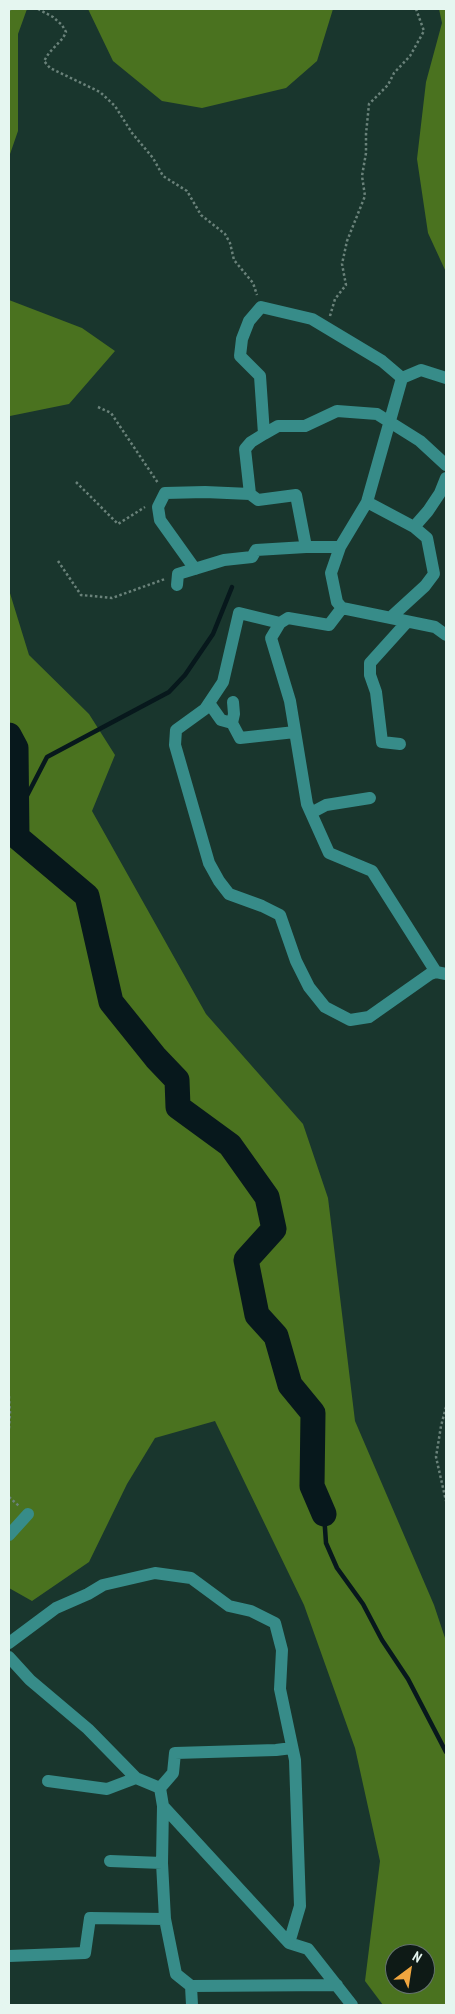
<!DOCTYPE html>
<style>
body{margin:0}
#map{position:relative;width:455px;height:2014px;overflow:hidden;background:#19362d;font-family:"PT Sans Narrow",sans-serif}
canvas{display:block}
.frame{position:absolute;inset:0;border:10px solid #e5f6f0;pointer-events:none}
.north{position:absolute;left:385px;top:1944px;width:50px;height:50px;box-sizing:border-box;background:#0e1a16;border:1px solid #64726d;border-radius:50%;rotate:31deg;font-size:14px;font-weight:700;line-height:20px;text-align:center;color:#e5f6f0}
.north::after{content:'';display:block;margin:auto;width:18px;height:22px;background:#f0a63f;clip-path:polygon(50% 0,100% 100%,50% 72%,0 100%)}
</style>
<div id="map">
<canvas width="455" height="2014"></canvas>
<div class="frame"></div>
<div class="north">N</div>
</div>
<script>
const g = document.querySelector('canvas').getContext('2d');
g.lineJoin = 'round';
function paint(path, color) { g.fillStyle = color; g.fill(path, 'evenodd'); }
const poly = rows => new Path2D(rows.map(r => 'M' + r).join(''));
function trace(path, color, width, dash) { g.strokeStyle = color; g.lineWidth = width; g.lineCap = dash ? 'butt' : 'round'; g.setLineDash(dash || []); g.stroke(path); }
paint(poly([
 [9,9,27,9,18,34,18,131,9,157],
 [88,9,333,9,317,61,286,88,202,108,162,101,113,61],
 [439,9,446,9,446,272,428,233,417,159,426,82,442,23],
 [9,300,82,328,115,351,69,404,10,416,9,421],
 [9,590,29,655,89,714,115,755,92,811,206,1014,303,1124,328,1198,355,1421,434,1605,446,1641,446,2005,383,2005,365,1981,380,1861,355,1748,304,1605,215,1421,155,1438,127,1484,89,1562,32,1601,9,1588],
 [395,1954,425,1954,425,1984,395,1984]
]), '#4a721f');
trace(poly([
 [17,815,47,757,169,692,185,675,213,634,232,587],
 [324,1514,326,1543,337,1568,363,1604,382,1640,408,1679,446,1752]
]), '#07181c', 4.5);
trace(poly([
 [9,735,16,748,17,837,87,896,111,1002,156,1058,177,1080,178,1107,230,1145,267,1197,274,1229,246,1260,257,1315,276,1336,290,1385,313,1413,312,1486,324,1514]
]), '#07181c', 25);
trace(poly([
 [38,9,53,17,62,25,66,32,63,38,49,53,44,61,50,68,100,92,115,106,132,133,153,158,163,176,187,191,201,215,225,234,230,243,234,260,253,283,257,295],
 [9,10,11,9],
 [330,316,335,299,346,285,342,264,347,241,365,196,362,176,366,153,366,134,369,104,388,85,394,73,410,56,424,31,416,9],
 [98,407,111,413,158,483],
 [76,482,118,524,145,507],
 [58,561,81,595,112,598,165,579],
 [9,1396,10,1413,9,1430],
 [446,1407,441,1426,436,1457,446,1501],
 [9,1497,19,1506]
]), '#6a827a', 2.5, [2.5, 2.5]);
trace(poly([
 [446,378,421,370,402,378,367,502,340,547,331,573,337,602,342,608,435,627,446,635],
 [264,434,278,426,305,426,337,411,377,414,420,441,446,465],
 [367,502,414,527,428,511,440,493,446,478],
 [340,547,306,547,296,495,258,500,250,494,245,449,251,442,264,434,260,376,240,356,242,339,249,321,261,307,312,319,382,361,402,378],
 [195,569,160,520,158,507,165,493,205,492,250,494],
 [177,585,178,574,224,560,252,557,256,550,306,547],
 [342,608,329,625,288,618,280,623,239,613,223,682,205,709,176,730,175,745,209,863,219,881,229,894,262,906,280,915,296,961,309,987,325,1007,350,1020,369,1017,430,974,436,972,446,974],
 [390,618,425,586,434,574,427,538,414,527],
 [280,623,271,638,290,701,307,804,329,853,372,871,436,972],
 [209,703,221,720,232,723,240,738,295,732],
 [232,723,234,714,233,702],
 [400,744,382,742,376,692,370,675,370,663,407,622],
 [311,813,326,805,370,798],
 [9,1535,28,1514],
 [9,1643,56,1608,88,1594,103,1585,155,1573,191,1578,229,1606,251,1611,275,1623,282,1650,280,1689,295,1760,300,1906,289,1943],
 [9,1657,30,1680,88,1729,136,1778,160,1788,163,1806,162,1863,165,1919,176,1974,191,1986,192,2005],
 [48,1781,107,1789,136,1778],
 [160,1788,173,1773,175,1753,276,1750,292,1748],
 [163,1806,289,1943,308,1949,352,2005],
 [110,1861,162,1863],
 [9,1956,85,1953,90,1918,165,1919],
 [191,1986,337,1985]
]), '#378c89', 12);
</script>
